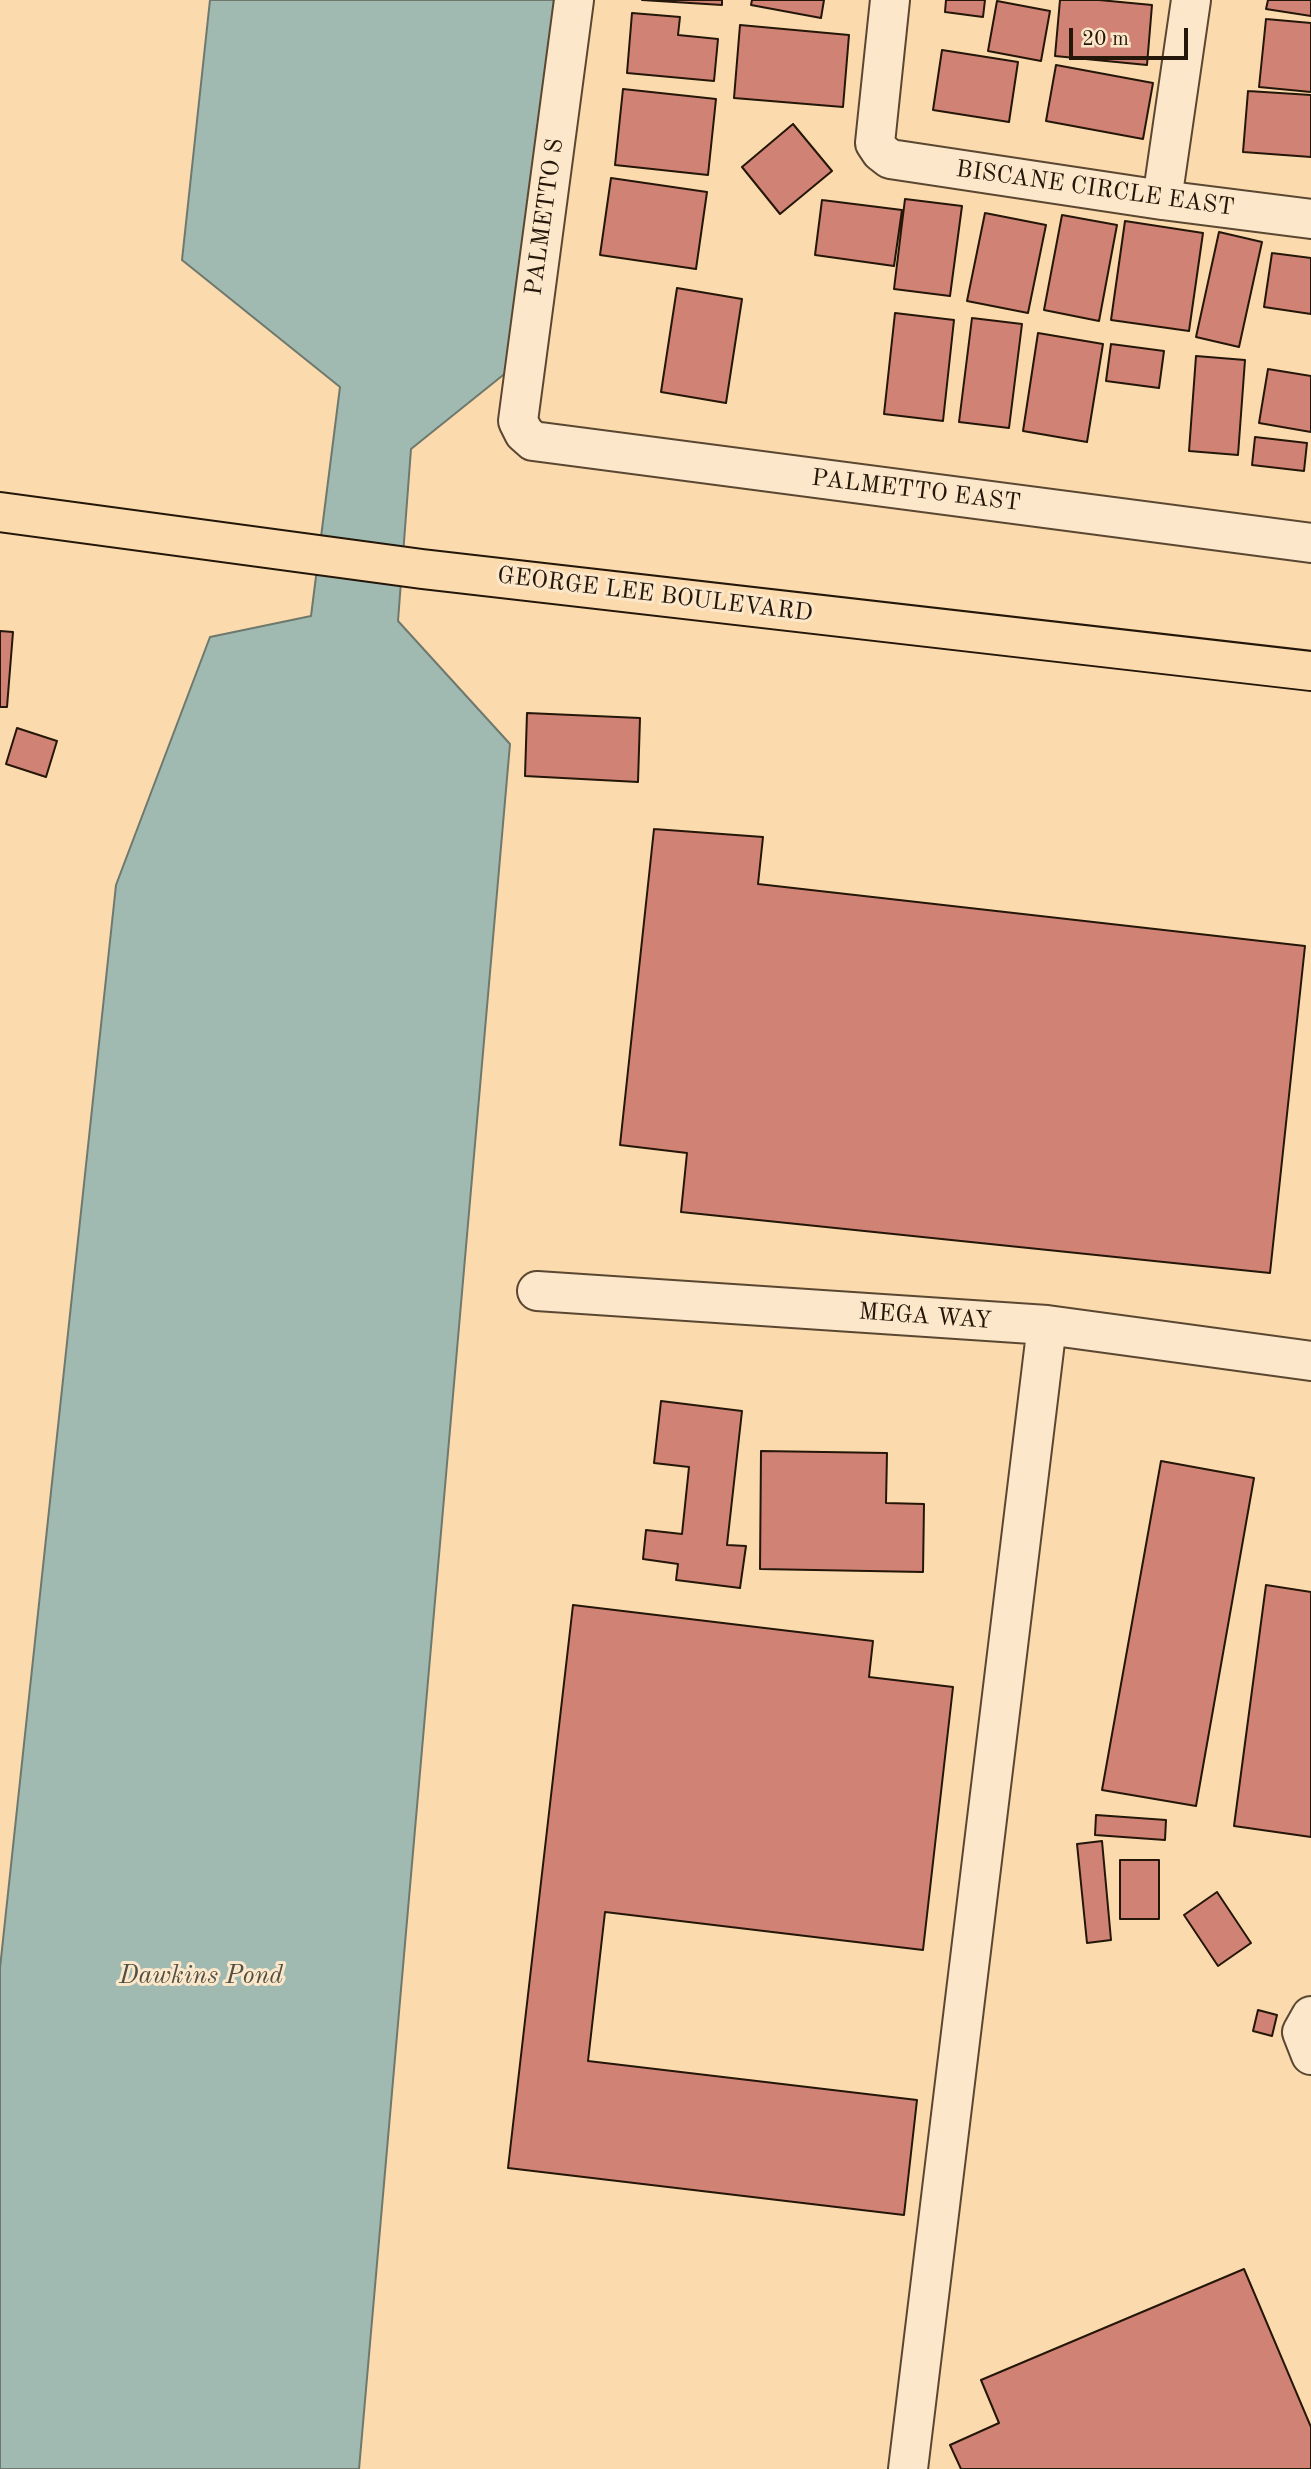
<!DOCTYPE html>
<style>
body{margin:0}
#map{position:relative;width:1311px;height:2469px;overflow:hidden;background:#fbdaad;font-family:"Old Standard TT",serif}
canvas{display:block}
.scale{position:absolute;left:1069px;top:28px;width:119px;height:32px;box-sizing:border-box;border:4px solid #241608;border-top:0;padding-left:9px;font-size:21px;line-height:24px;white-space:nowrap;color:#241608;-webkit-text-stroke:5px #fce7ca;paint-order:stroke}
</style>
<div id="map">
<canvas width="1311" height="2469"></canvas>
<div class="scale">20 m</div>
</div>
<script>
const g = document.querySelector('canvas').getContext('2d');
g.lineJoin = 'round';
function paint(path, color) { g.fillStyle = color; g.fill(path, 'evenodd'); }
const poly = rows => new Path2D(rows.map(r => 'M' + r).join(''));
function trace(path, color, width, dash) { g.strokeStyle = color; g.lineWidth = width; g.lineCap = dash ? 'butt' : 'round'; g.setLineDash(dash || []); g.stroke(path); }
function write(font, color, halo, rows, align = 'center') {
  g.font = font + ' "Old Standard TT",serif'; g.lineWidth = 6; g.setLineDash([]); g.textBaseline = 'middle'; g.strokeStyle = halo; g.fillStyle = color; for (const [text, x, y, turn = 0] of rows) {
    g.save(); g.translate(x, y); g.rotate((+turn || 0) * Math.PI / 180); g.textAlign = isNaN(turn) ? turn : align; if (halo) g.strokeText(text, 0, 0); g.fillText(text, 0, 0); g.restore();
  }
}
const water = poly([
 [210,0,592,0,548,339,411,449,398,621,510,744,359,2469,0,2469,0,1968,116,885,210,637,311,616,340,387,182,260,210,0]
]);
paint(water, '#a0bab1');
trace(water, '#6e786d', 2);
const building = poly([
 [642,0,722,0,722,5,642,0],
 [752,0,824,0,821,18,751,5,752,0],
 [946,0,985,0,983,17,945,12,946,0],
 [1060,0,1099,0,1152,5,1147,65,1055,56,1060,0],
 [1268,0,1311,0,1311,16,1266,9,1268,0],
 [997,1,1050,11,1041,61,988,51,997,1],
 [632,13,680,17,678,35,718,39,714,81,627,73,632,13],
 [1266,19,1311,23,1311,92,1259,87,1266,19],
 [740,25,849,35,843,107,734,98,740,25],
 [942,50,1018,62,1009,122,933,110,942,50],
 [1056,65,1153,83,1143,139,1046,121,1056,65],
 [623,89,716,99,708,175,615,165,623,89],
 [1248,91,1311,95,1311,157,1243,152,1248,91],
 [793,124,832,171,780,214,742,167,793,124],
 [611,178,707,192,696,269,600,255,611,178],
 [905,199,962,206,950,296,894,289,905,199],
 [822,200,902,210,894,266,815,255,822,200],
 [985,213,1046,225,1028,313,967,301,985,213],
 [1062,215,1117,225,1099,321,1044,310,1062,215],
 [1125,221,1203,233,1189,331,1111,320,1125,221],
 [1219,232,1262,242,1239,347,1196,337,1219,232],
 [1272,253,1311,258,1311,314,1264,307,1272,253],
 [677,288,742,299,726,403,661,392,677,288],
 [895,313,954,320,943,421,884,414,895,313],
 [972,318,1022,324,1009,428,959,422,972,318],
 [1038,333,1103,344,1087,442,1023,431,1038,333],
 [1111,344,1164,351,1159,388,1106,381,1111,344],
 [1196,356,1245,360,1238,455,1189,451,1196,356],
 [1268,369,1311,376,1311,432,1259,423,1268,369],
 [1255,437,1307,443,1304,471,1252,465,1255,437],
 [0,631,13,632,7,707,0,707,0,631],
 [527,713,640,718,638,782,525,776,527,713],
 [17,728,57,741,46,777,6,764,17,728],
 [654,829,763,837,758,884,1305,946,1270,1273,681,1212,687,1153,620,1145,654,829],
 [661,1401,742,1411,727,1545,746,1546,740,1588,676,1580,678,1564,643,1559,646,1530,682,1534,689,1467,654,1463,661,1401],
 [761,1451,887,1453,886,1503,924,1504,923,1572,760,1569,761,1451],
 [1161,1461,1254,1478,1196,1806,1102,1790,1161,1461],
 [1266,1585,1311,1592,1311,1837,1234,1826,1266,1585],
 [573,1605,873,1641,869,1677,953,1687,923,1950,605,1912,588,2061,917,2100,904,2215,508,2168,573,1605],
 [1096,1815,1166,1820,1165,1840,1095,1835,1096,1815],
 [1102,1841,1111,1940,1087,1943,1077,1844,1102,1841],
 [1120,1860,1159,1860,1159,1919,1120,1919,1120,1860],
 [1217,1892,1251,1943,1218,1966,1184,1915,1217,1892],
 [1258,2010,1277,2015,1272,2036,1253,2031,1258,2010],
 [1244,2269,1311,2427,1311,2469,961,2469,950,2445,999,2423,981,2380,1244,2269]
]);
paint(building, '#d08374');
trace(building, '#241608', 2);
const minor = poly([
 [574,0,518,421,524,433,533,441,1311,543],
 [890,0,875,143,881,152,890,159,1162,200,1311,219],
 [1162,200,1191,0],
 [537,1291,1047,1325,1311,1361],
 [1311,2016,1302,2032,1311,2055],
 [908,2469,1047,1325]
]);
const major = poly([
 [0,512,422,569,1311,671]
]);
trace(minor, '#5a4731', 42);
trace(major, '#241608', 42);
trace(minor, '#fce7ca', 38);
trace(major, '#fbdaad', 38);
write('24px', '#241608', '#fce7ca', [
 ["BISCANE CIRCLE EAST",1095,189,8],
 ["PALMETTO S",545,217,-82],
 ["PALMETTO EAST",916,491,7],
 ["GEORGE LEE BOULEVARD",655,595,7],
 ["MEGA WAY",925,1317,4]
]);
write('italic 26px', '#4f4f43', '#fce7ca', [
 ["Dawkins Pond",201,1976]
]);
</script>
